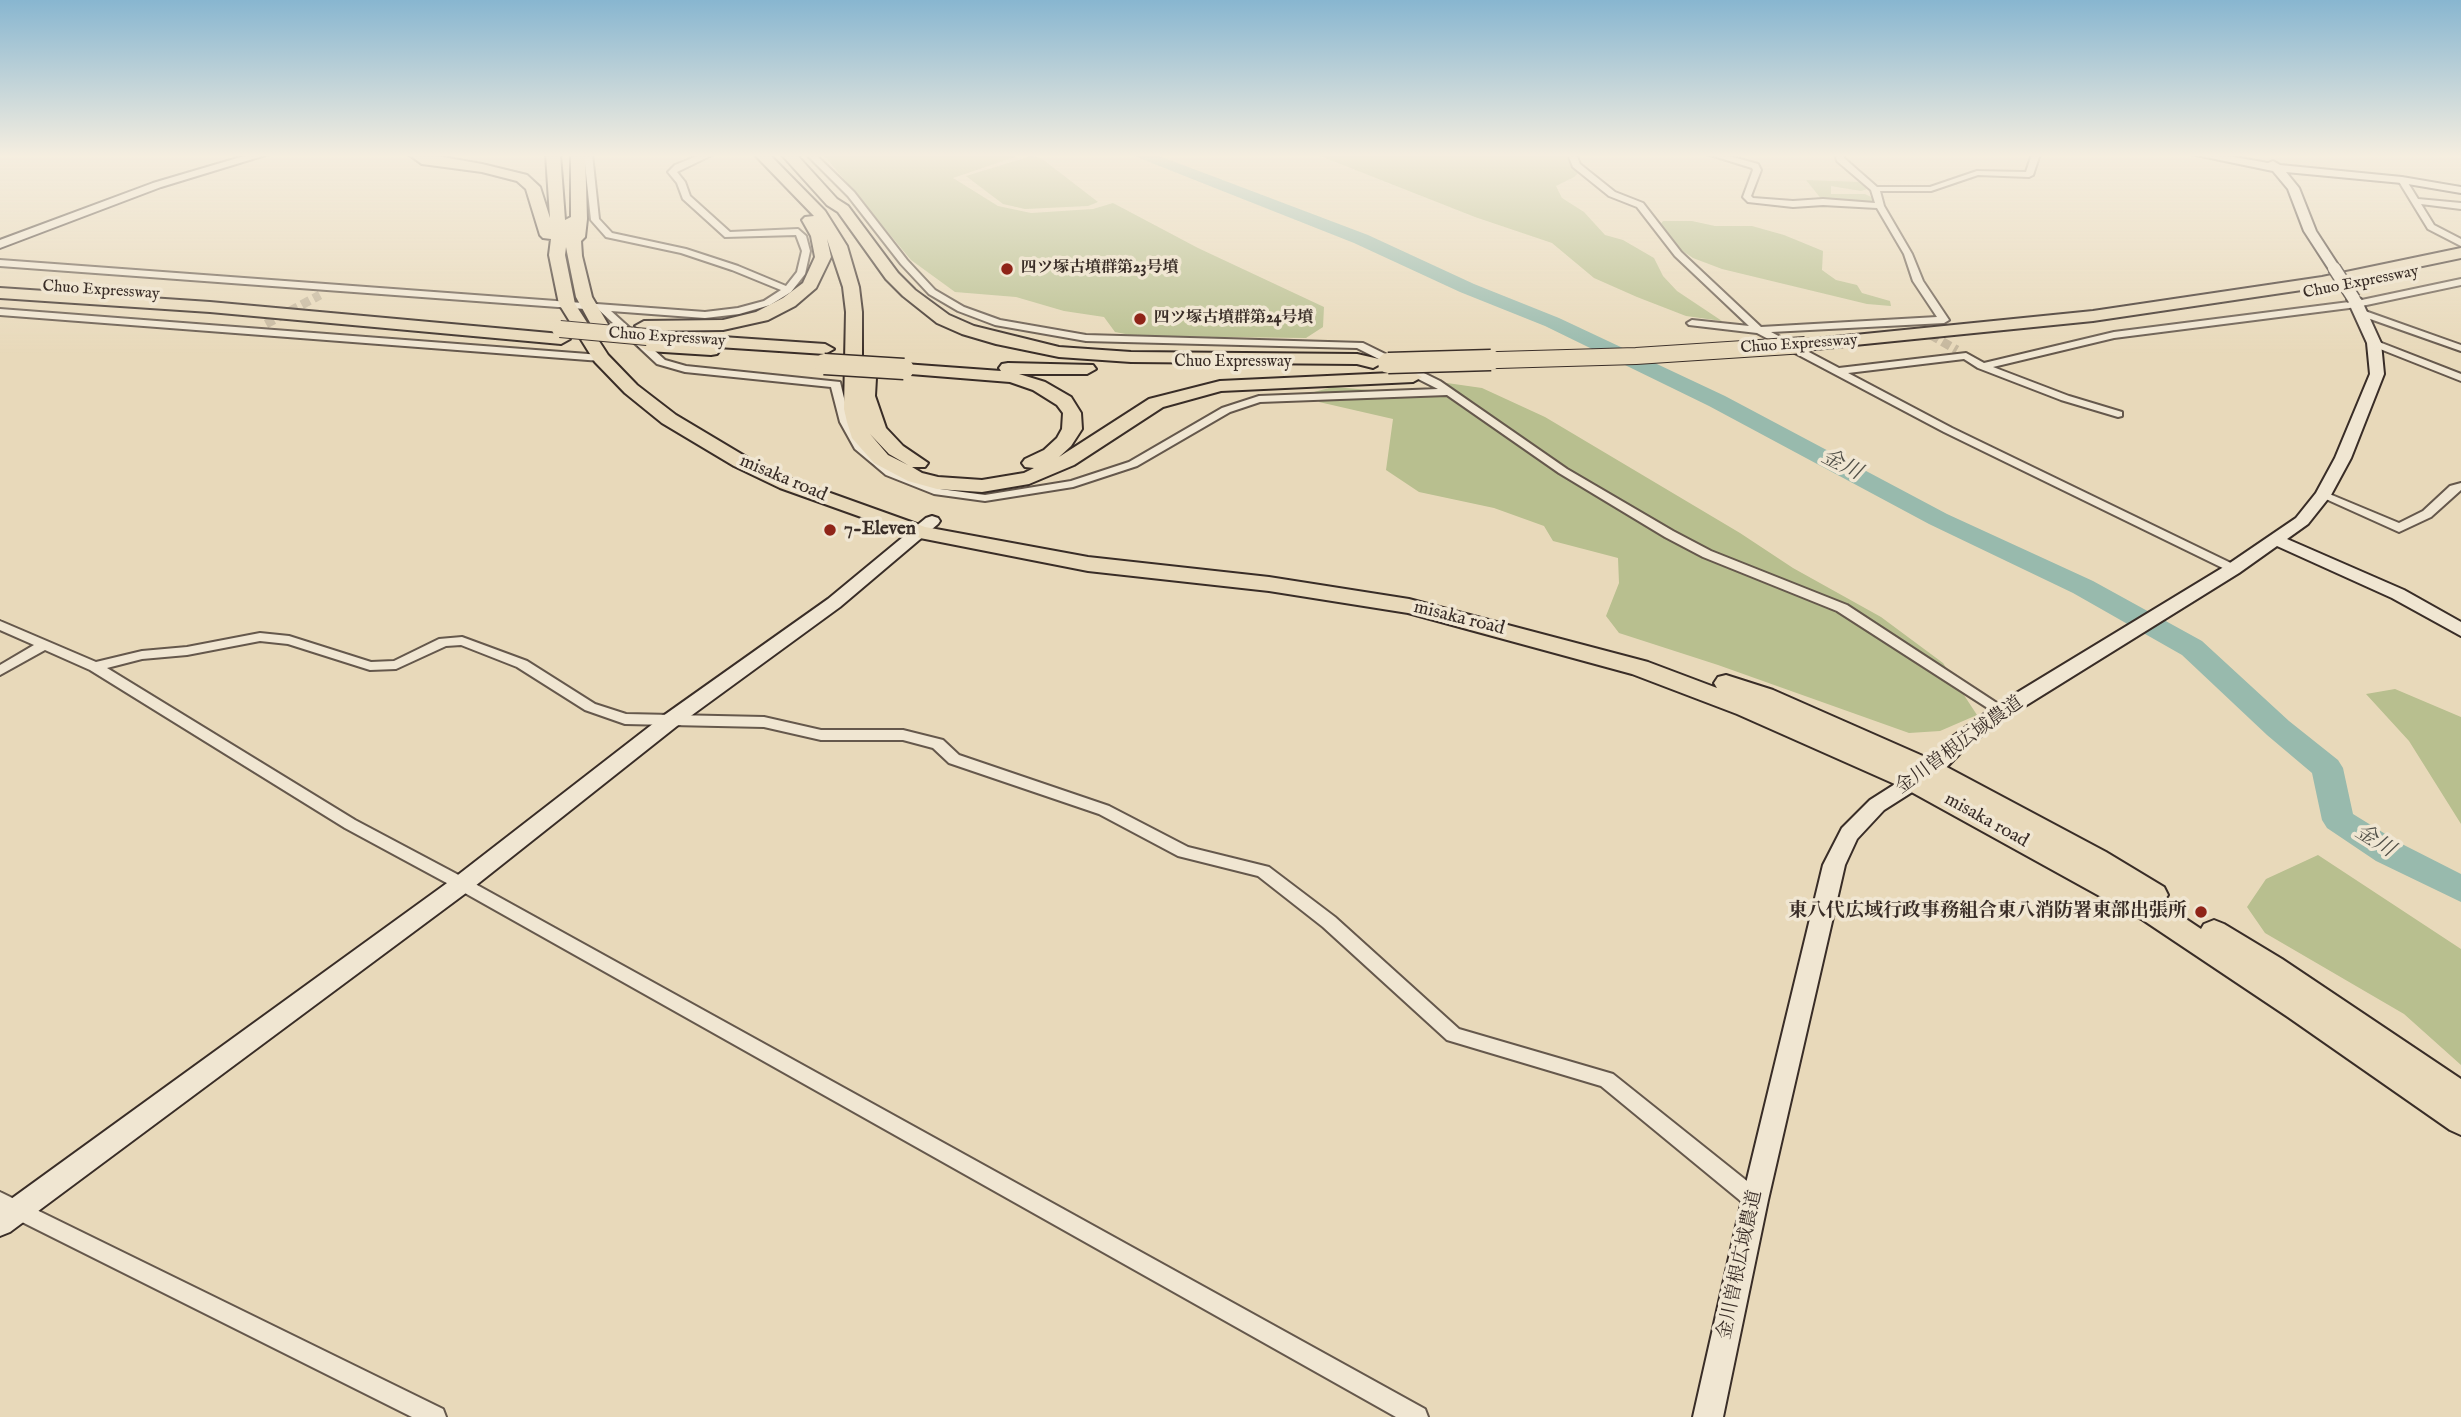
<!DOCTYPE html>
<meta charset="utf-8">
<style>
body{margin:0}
canvas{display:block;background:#e8d9ba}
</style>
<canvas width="2461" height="1417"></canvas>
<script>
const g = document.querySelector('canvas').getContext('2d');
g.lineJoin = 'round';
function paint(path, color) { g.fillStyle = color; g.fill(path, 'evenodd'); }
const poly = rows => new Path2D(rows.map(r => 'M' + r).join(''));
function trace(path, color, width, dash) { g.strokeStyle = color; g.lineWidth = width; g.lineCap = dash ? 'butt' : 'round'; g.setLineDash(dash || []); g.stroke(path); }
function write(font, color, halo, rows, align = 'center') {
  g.font = font + ' "IM FELL English","Noto Serif JP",serif'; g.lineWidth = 7; g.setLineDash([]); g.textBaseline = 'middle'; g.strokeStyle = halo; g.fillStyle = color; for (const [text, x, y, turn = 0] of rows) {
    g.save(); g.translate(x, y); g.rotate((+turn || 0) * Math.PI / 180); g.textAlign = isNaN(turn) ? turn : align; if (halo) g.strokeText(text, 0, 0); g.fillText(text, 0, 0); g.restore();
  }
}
paint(poly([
 [823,154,1014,154,1015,157,953,178,998,206,1031,213,1093,209,1113,203,1198,248,1324,307,1323,327,1306,338,1136,336,1115,332,1104,317,1064,311,1016,297,955,292,911,260],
 [1315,154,1570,154,1579,172,1574,177,1556,186,1562,198,1584,212,1605,235,1623,240,1654,258,1663,276,1677,291,1722,321,1686,316,1637,297,1594,278,1552,243,1475,217],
 [1031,156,1041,158,1098,202,1088,206,1025,209,1003,204,966,176],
 [1806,180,1863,182,1871,188,1861,191,1831,186,1831,194,1865,194,1873,198,1875,203,1823,201],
 [1663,221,1692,221,1715,226,1752,226,1784,235,1823,251,1822,270,1836,280,1857,285,1862,293,1890,301,1891,306,1867,304,1722,269,1693,258,1678,248,1660,225],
 [1447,383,1482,388,1545,417,1740,533,1793,568,1881,617,1943,663,1977,715,1940,731,1909,733,1718,665,1619,633,1606,616,1619,583,1618,558,1553,541,1544,526,1494,508,1419,492,1386,470,1393,419,1319,402,1314,392,1333,387,1408,393],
 [2395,689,2461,717,2461,824,2409,741,2366,694],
 [2318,855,2461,949,2461,1065,2404,1014,2265,933,2247,907,2266,879]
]), '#b8bf8f');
paint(poly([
 [1129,154,1154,154,1368,235,1474,284,1559,318,1725,396,1947,514,2093,581,2202,641,2289,721,2338,760,2343,768,2353,814,2400,843,2461,874,2461,902,2376,861,2327,828,2322,820,2312,773,2267,735,2182,655,2073,593,1929,524,1709,406,1545,326,1460,292,1354,243,1129,154]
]), '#98baad');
trace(poly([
 [266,324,320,295],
 [1919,328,1957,350]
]), '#c5b79d', 9, [9, 4.5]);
const street = poly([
 [584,154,592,154,599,219,612,233,686,249,738,266,786,286,797,272,802,251,796,235,725,237,683,199,677,183,668,172,675,165,702,154,714,154,677,172,685,182,690,196,730,232,798,229,806,236,810,251,805,274,791,292,770,305,739,314,705,318,611,311,665,360,686,366,840,382,850,422,865,447,894,471,940,489,985,495,1071,481,1129,462,1222,408,1259,396,1438,389,1357,348,1086,341,995,325,958,311,929,294,901,264,848,196,806,154,815,154,854,192,907,260,935,290,964,307,1000,320,1086,335,1363,343,1440,381,1567,469,1673,531,1711,551,1847,605,2009,711,2007,714,1997,714,1837,611,1703,557,1665,537,1559,473,1447,395,1260,402,1230,412,1137,466,1073,487,985,501,934,494,886,475,855,449,840,422,831,387,685,372,657,364,599,310,0,266,0,260,705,312,738,308,764,301,781,290,732,270,681,253,606,237,591,220,584,154],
 [1568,154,1576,154,1580,164,1615,192,1643,203,1681,252,1761,327,1937,317,1913,281,1904,254,1877,208,1823,205,1793,207,1748,202,1743,197,1753,170,1752,168,1707,154,1722,154,1758,164,1761,170,1751,196,1753,198,1793,201,1823,199,1875,203,1871,190,1837,161,1835,154,1843,154,1844,158,1877,187,1930,187,1977,171,2026,172,2032,154,2040,154,2033,175,2029,177,1978,175,1931,191,1880,191,1884,206,1912,254,1923,281,1949,320,1944,323,1771,332,1839,368,1966,353,1984,363,2114,332,2357,301,2461,279,2461,285,2357,307,2114,338,1993,367,2069,396,2122,412,2122,416,2118,417,2061,400,1978,368,1964,359,1848,373,1952,428,2237,566,2239,569,2237,572,2233,573,1944,432,1757,333,1689,325,1687,323,1692,320,1749,326,1675,256,1637,207,1609,196,1573,167,1568,154],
 [2399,178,2405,178,2418,199,2461,203,2461,209,2421,204,2434,225,2461,239,2461,246,2428,229,2398,180,2399,178],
 [0,309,601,355,606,358,601,361,0,315,0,309],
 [2359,311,2365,311,2461,345,2461,351,2359,315,2359,311],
 [2374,340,2461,374,2461,381,2370,345,2369,343,2374,340],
 [2461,483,2461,490,2431,517,2399,532,2317,495,2319,493,2327,493,2399,523,2423,511,2450,486,2461,483],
 [0,621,96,662,142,651,187,647,260,633,289,636,371,662,394,661,439,639,462,637,527,661,595,704,626,714,764,717,821,730,903,730,943,740,959,755,1109,806,1188,847,1269,867,1335,917,1459,1029,1613,1074,1762,1193,1765,1200,1762,1207,1755,1209,1748,1207,1601,1086,1447,1040,1323,927,1258,876,1178,856,1099,814,949,763,933,748,903,740,821,740,764,727,625,724,585,710,517,667,461,645,446,646,396,669,370,670,288,644,260,641,187,655,142,659,107,668,355,820,468,880,1425,1409,1428,1417,1396,1417,456,888,345,828,90,670,45,650,0,675,0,665,34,645,0,630,0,621],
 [0,1192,443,1409,446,1417,412,1417,0,1211,0,1192]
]);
const secondary = poly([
 [251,154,269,154,161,187,0,248,0,240,153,183,251,154],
 [2191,154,2217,154,2268,163,2273,161,2280,165,2402,177,2461,187,2461,193,2402,183,2286,172,2299,188,2316,231,2340,268,2334,272,2330,271,2304,231,2288,189,2273,171,2191,154],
 [2354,295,2361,299,2381,343,2384,374,2351,458,2331,495,2308,524,2287,539,2404,590,2461,622,2461,636,2392,598,2277,546,2239,573,2009,716,1966,747,1939,775,1884,810,1857,839,1845,865,1768,1200,1723,1417,1693,1417,1742,1200,1823,865,1842,828,1870,800,1925,765,1952,737,1995,706,2227,565,2296,518,2316,493,2335,458,2370,374,2367,343,2347,299,2354,295],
 [932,516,938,518,940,521,938,524,840,607,677,726,470,890,10,1232,0,1236,0,1207,454,878,663,716,828,599,926,518,932,516]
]);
const highway = poly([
 [408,154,426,154,482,164,527,175,540,187,550,218,546,154,560,154,565,220,571,217,571,154,585,154,587,219,585,237,581,241,582,256,592,297,609,326,606,330,594,330,576,297,566,247,565,255,575,304,608,355,637,385,676,415,748,458,794,480,925,527,1088,557,1269,577,1409,599,1648,662,1717,688,1714,683,1718,677,1726,675,1773,690,1941,764,2106,852,2164,887,2168,895,2162,903,2201,929,2204,924,2214,920,2224,924,2282,959,2461,1079,2461,1135,2450,1130,2288,1017,2143,920,1906,789,1737,714,1632,674,1408,613,1269,591,1088,571,920,538,780,488,734,466,662,423,625,393,595,362,559,304,549,255,551,239,543,238,540,235,526,189,517,181,482,172,422,164,408,154],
 [1733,694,1755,702,1802,723,1755,702,1733,694],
 [754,154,769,154,825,211,847,246,859,287,862,312,862,374,873,374,876,378,875,396,886,428,903,446,928,463,925,467,912,467,922,473,938,477,982,480,1024,473,1034,468,1025,467,1022,463,1025,459,1044,450,1057,438,1062,429,1063,413,1057,405,1033,390,1010,382,898,373,895,369,904,364,1001,371,999,368,1002,364,1008,363,1093,365,1096,369,1087,374,1019,374,1045,382,1071,397,1081,413,1082,429,1071,446,1059,457,1149,399,1220,381,1413,372,1422,377,1413,382,1221,391,1163,407,1074,465,1029,484,982,492,937,489,908,481,874,463,852,438,847,422,844,409,846,312,843,287,827,239,831,257,816,288,795,306,768,320,723,330,644,331,635,326,644,321,723,320,756,312,783,298,803,283,815,257,811,236,802,220,805,217,814,216,754,154],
 [870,434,889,454,908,465,888,455,870,434],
 [781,154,796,154,837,199,848,206,898,273,915,290,949,315,974,326,1059,347,1131,352,1357,354,1379,359,1382,363,1373,368,1357,364,1131,362,1059,357,996,344,962,334,937,323,903,296,886,279,838,212,827,205,781,154],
 [2461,248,2461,258,2322,287,2093,321,1805,350,1796,345,1805,340,2093,311,2322,277,2461,248],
 [0,288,210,302,561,334,570,339,561,344,210,312,0,298,0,288],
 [693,335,825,344,834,349,825,354,718,347,720,350,717,354,711,355,648,351,639,346,648,341,687,343,684,340,687,336,693,335]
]);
trace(street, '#65584c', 4);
trace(secondary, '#392d27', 4);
trace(highway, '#392d27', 4);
paint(street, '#f0e6d2');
paint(secondary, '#f0e6d2');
paint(highway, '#e8d9ba');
const secondaryBridge = poly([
 [2334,268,2354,299]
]);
const highwayBridgeFar1 = poly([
 [560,329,647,337],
 [1429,362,1636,356,1805,345]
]);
const highwayBridge = poly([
 [1388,363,1491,360],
 [824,364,904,369]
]);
trace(secondaryBridge, '#392d27', 15, []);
trace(highwayBridgeFar1, '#392d27', 18, []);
trace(highwayBridge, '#392d27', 23, []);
trace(secondaryBridge, '#f0e6d2', 12);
trace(highwayBridgeFar1, '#e8d9ba', 16);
trace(highwayBridge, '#e8d9ba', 20);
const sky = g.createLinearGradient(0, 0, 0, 353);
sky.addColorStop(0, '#88b6d0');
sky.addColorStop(0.44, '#f5eee0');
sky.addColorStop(1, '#f5eee000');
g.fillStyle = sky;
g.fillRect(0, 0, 2461, 353);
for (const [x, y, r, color] of [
 [1007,269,7,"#8f2418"],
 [1140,319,7,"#8f2418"],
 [830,530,7,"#8f2418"],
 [2201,912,7,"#8f2418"]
]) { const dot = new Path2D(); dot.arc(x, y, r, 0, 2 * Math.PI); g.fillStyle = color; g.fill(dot); trace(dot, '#f0e6d2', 2.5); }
write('bold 16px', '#392d27', '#f0e6d2', [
 ["四ツ塚古墳群第23号墳",1021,269],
 ["四ツ塚古墳群第24号墳",1154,319]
], 'left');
write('16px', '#392d27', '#f0e6d2', [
 ["Chuo Expressway",2361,283,-11],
 ["Chuo Expressway",101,291,4],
 ["Chuo Expressway",667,338,4],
 ["Chuo Expressway",1799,345,-4],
 ["Chuo Expressway",1233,363]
]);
write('19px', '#392d27', '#f0e6d2', [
 ["misaka road",783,479,23],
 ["misaka road",1459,619,14],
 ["金川曽根広域農道",1960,746,-36],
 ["misaka road",1986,821,29],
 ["金川曽根広域農道",1741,1265,-78]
]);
write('bold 19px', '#392d27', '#f0e6d2', [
 ["7-Eleven",844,530],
 ["東八代広域行政事務組合東八消防署東部出張所",2187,912,"right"]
], 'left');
write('italic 21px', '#515048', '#f0e6d2', [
 ["金川",1841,466,27],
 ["金川",2374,842,32]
]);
</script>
